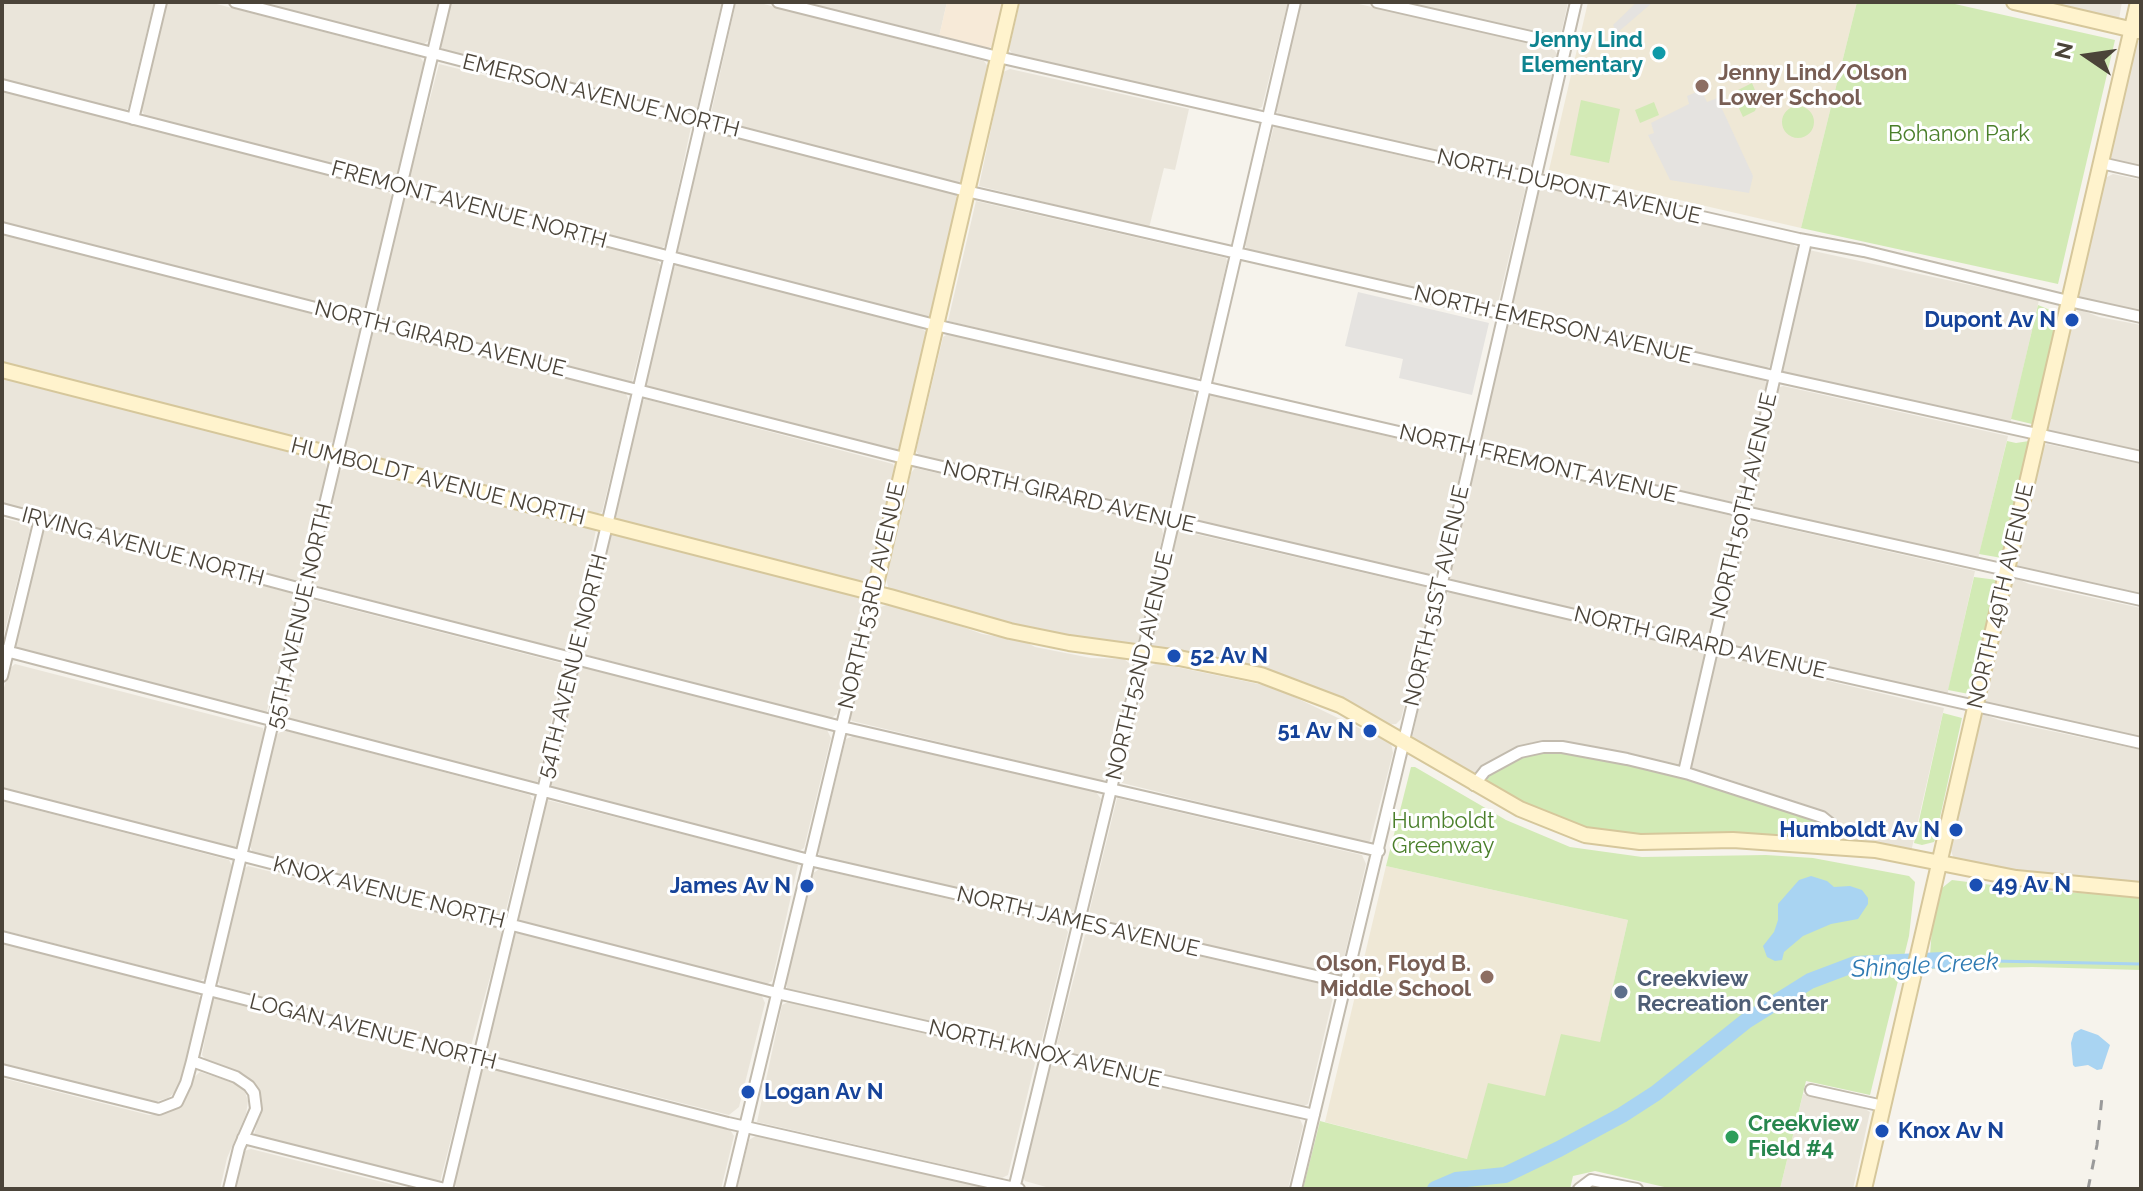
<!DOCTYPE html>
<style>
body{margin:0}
#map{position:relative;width:2143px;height:1191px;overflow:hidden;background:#f6f3ec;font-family:Raleway,sans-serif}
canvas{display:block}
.frame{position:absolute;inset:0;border:4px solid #4b4439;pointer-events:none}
.north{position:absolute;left:2047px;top:16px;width:80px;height:80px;-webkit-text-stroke:6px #fff;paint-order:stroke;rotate:283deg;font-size:22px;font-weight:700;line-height:32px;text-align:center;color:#4b4439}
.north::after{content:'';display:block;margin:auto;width:28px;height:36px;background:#4b4439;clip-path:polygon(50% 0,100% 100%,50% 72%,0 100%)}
</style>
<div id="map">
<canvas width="2143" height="1191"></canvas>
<div class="frame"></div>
<div class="north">N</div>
</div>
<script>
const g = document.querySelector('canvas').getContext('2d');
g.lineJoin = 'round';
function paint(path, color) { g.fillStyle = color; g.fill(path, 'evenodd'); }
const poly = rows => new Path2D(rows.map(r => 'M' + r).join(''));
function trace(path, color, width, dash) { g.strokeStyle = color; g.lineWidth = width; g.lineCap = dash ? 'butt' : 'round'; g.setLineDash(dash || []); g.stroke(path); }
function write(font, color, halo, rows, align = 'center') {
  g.font = font + ' Raleway,sans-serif'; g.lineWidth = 6; g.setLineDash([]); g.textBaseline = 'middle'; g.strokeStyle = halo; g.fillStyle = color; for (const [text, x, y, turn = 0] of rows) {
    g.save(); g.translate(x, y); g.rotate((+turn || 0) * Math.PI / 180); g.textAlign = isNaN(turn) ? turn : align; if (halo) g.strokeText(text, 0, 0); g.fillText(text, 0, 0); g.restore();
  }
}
paint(poly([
 [2,2,154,2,128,109,122,112,2,80],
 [167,2,209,2,420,57,424,63,397,175,390,179,145,116,141,109],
 [258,2,438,2,429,40,423,45],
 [450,2,722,2,696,112,691,115,445,51,440,46],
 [736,2,756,2,984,61,989,68,965,178,958,183,710,118],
 [805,2,947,2,939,37],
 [1020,2,1288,2,1262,107,1256,110,1013,55,1009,49],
 [1300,2,1350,2,1553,48,1557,54,1530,168,1523,171,1279,115,1276,110],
 [1402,2,1568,2,1561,34,1554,37],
 [2044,2,2122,2,2119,19],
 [2141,40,2141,168,2114,162,2108,154,2136,41],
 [439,64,691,127,666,245,660,249,410,183,409,179],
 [1010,69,1189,109,1175,170,1164,168,1149,228,979,186,1003,72],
 [2,91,387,190,392,197,365,310,359,315,2,222],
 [1274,126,1522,184,1525,190,1498,303,1491,307,1247,249,1244,243],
 [710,131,954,193,959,200,931,315,926,317,677,252,704,133],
 [2113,174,2141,180,2141,311,2086,302,2078,296,2077,291,2103,179],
 [1544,187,1792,244,1798,248,1800,253,1775,363,1765,369,1512,309,1511,305,1538,190],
 [410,197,657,260,661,266,632,382,382,319,378,315,376,310,404,199],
 [976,201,1226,258,1227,261,1201,376,1193,380,948,321],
 [2,234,356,325,361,328,360,333,334,441,324,445,2,363],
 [1809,250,2039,300,2010,425,1786,373,1782,370,1780,364,1805,253],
 [677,265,921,328,926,332,900,446,897,450,647,386,646,383,672,269],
 [2079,309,2099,317,2141,325,2141,452,2051,433,2046,428,2071,314],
 [1513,323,1765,381,1769,388,1742,501,1736,503,1484,445,1480,441,1505,328],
 [377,329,626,394,629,401,602,512,596,514,347,450,346,444,372,333],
 [948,334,1193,391,1195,396,1169,510,1162,513,920,457,916,451,943,337],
 [2,378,324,461,327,470,301,578,295,582,2,506],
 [1783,386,2008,436,1978,559,1752,508,1749,504,1775,389],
 [1211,395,1458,453,1463,461,1436,572,1429,575,1184,517,1181,512,1207,400],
 [645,399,893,464,895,468,869,576,859,582,615,519,641,403],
 [2047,444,2141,464,2141,595,2025,570,2016,565,2014,561,2043,446],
 [1482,457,1736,517,1711,636,1703,639,1453,582,1449,576,1475,460],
 [346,468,596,530,571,647,565,651,314,585,338,472],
 [915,468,1161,525,1163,534,1139,642,1127,649,994,622,983,615,921,596,912,597,889,590,886,579,911,473],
 [2,518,26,524,30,530,2,642],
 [1748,520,1975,571,1947,696,1741,647,1734,649,1719,643,1717,638,1744,523],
 [46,529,295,594,296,600,266,714,20,653,15,645,42,532],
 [1178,530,1429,588,1432,594,1401,719,1396,724,1384,725,1365,713,1307,684,1157,652,1150,644,1150,636,1175,532],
 [612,534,617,534,862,598,865,604,837,714,830,719,583,654,609,537],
 [2015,578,2029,584,2141,608,2141,737,1991,705,1986,702,1984,699,2011,581],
 [1452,591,1702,651,1706,655,1682,761,1678,766,1672,766,1588,746,1558,742,1533,742,1505,754,1473,775,1412,739,1443,596],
 [310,599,564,664,538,781,535,784,281,719],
 [889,604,903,605,982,634,1024,641,1035,647,1091,658,1124,659,1129,663,1131,670,1106,778,1101,781,852,721,850,718,878,608],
 [1717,655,1944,708,1911,852,1845,843,1839,840,1828,816,1818,809,1718,776,1691,772,1689,768,1713,658],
 [1157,663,1263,685,1284,692,1361,729,1371,731,1391,743,1393,753,1370,841,1367,843,1122,783,1121,779,1148,668],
 [15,664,263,728,264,733,238,844,234,849,2,791,2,695,9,669],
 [583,667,827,730,831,738,804,848,797,852,552,788,550,781,577,671],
 [1983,714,1999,720,2141,750,2141,882,2045,877,1955,861,1950,849,1978,718],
 [284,730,530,795,533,801,505,914,502,916,253,853,250,846,276,735],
 [853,736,1096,792,1101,799,1074,911,1067,914,820,856,818,851,846,739],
 [1117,798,1362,855,1366,864,1341,971,1335,975,1088,917],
 [547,800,794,862,798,865,772,981,765,985,520,922,518,916,544,803],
 [2,801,229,860,233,868,206,977,200,981,2,930],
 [248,866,498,928,502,934,471,1046,466,1048,221,986,217,980,244,869],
 [819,869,1064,926,1068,932,1041,1043,1036,1046,790,991,787,988,786,981,812,874],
 [519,932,761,994,765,1003,739,1107,729,1115,491,1055,486,1045,512,936],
 [1091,932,1331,986,1334,993,1308,1104,1302,1107,1060,1053,1056,1047,1085,935],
 [2,943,197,993,201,999,181,1081,175,1092,168,1098,151,1103,2,1065],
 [216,998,465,1062,469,1069,440,1182,435,1184,254,1136,259,1114,258,1092,254,1083,244,1074,206,1060,202,1055,212,1001],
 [788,1002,1033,1059,1035,1063,1008,1175,1002,1178,757,1122,782,1005],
 [1053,1064,1299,1117,1303,1126,1288,1189,1053,1189,1025,1181,1023,1177,1049,1069],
 [486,1067,729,1128,734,1136,721,1189,458,1189,454,1184,482,1070],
 [200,1072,238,1084,245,1092,248,1101,246,1114,227,1158,220,1189,2,1189,2,1078,149,1115,158,1114,170,1112,182,1103,192,1079],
 [1803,1094,1865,1109,1870,1112,1853,1189,1780,1189],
 [757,1135,992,1189,737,1189,749,1140],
 [251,1149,410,1189,234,1189,244,1151]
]), '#eae5da');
paint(poly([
 [947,2,1006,2,994,46,987,48,939,37]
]), '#f7ead8');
paint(poly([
 [1588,2,1857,2,1801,228,1549,170],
 [1386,866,1628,920,1600,1043,1545,1096,1467,1159,1325,1122]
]), '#efe8d6');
paint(poly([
 [1857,2,1946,2,2115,40,2058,284,1801,228],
 [1752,83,1757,95,1753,98,1757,106,1755,111,1743,117,1732,93],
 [1581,100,1620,109,1609,163,1570,155],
 [1654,102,1659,115,1640,123,1635,110],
 '1782 122a16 16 0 1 1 32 0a16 16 0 1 1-32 0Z',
 [2038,305,2060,314,2032,424,2011,419],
 [2007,441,2016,443,2029,441,2029,447,2002,558,1979,554],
 [1974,577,1997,580,1998,583,1969,694,1948,690],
 [1943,713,1962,718,1935,840,1934,842,1922,845,1914,843],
 [1556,752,1647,768,1817,819,1825,825,1829,839,1741,835,1637,838,1591,831,1559,823,1485,786,1488,776,1521,755],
 [1411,767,1415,767,1506,820,1570,847,1642,857,1766,855,1813,858,1909,876,1915,882,1909,936,1870,1095,1806,1081,1780,1189,1673,1189,1595,1171,1573,1176,1570,1189,1303,1189,1320,1121,1467,1159,1488,1083,1545,1096,1561,1034,1600,1042,1628,920,1386,866],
 [1952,880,2040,891,2141,896,2141,970,2032,967,1929,969,1932,928,1942,888]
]), '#d2eab5');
paint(poly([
 [1637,2,1653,2,1617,33,1613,25],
 [1701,90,1707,102,1717,98,1753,176,1749,193,1670,180,1648,135,1654,133,1651,123,1689,104,1687,96],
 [1358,292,1489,323,1472,395,1399,378,1403,359,1345,346]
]), '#e5e3e0');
paint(poly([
 [1811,876,1827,881,1834,887,1850,886,1862,890,1868,898,1868,904,1858,919,1831,924,1803,936,1784,952,1782,960,1775,961,1767,957,1763,946,1774,932,1778,920,1778,904,1799,880],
 [2081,1029,2098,1035,2110,1045,2102,1069,2097,1070,2088,1065,2075,1067,2073,1065,2071,1043,2074,1033]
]), '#a9d4f2');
trace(poly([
 [1943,960,2141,964]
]), '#a9d4f2', 3);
trace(poly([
 [1435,1189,1456,1180,1505,1175,1559,1149,1622,1115,1656,1093,1746,1021,1810,981,1855,964,1943,960]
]), '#a9d4f2', 16);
const street = poly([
 [235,2,966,191,1774,376,2141,457],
 [778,2,998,57,1799,239,1864,251,2060,299,2141,317],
 [1377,2,1566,45],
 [2,85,935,325,1750,513,2141,600],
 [133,119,161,2],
 [2101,163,2141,172],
 [2,228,904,458,1712,647,2141,743],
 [2,509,305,590,842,727,1379,851],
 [2,650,809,860,1347,983],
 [2,676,40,519],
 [1684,772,1806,241],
 [1474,785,1485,771,1520,752,1543,747,1562,747,1627,759,1689,774,1822,817,1832,825,1836,847],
 [2,794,777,993,1314,1115],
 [2,937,728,1123,1019,1189],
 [2,1070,159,1109,177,1102,186,1083,192,1061],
 [1811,1090,1883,1106],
 [243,1138,445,1189],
 [229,1189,239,1148,256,1109,254,1093,249,1086,236,1077,192,1061,445,2],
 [447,1189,607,525,729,2],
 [730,1189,874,593],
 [1014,1189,1111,789,1295,2],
 [1296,1189,1440,591,1576,2],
 [1579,1189,1591,1180,1637,1189]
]);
const secondary = poly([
 [2014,2,2138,31],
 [2,370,890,597,1010,631,1069,643,1179,658,1261,675,1340,705,1520,809,1585,835,1640,842,1733,840,1875,850,2016,878,2141,890],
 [874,593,1011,2],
 [1864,1189,2138,2]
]);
trace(street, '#c2bbae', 14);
trace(secondary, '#d6c79b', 18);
trace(street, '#fff', 10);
trace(secondary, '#fff3cd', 14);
trace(poly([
 [2088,1189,2097,1145,2102,1097]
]), '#9a9a9a', 3, [10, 10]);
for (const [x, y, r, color] of [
 [1659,53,8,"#0f9aa8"],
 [1702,86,8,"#8d6e63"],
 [2072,320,8,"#1a4fb4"],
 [1174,656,8,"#1a4fb4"],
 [1370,731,8,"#1a4fb4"],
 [1956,830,8,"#1a4fb4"],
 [1976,885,8,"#1a4fb4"],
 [807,886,8,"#1a4fb4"],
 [1487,977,8,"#8d6e63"],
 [1621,992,8,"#5c6f8a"],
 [748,1092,8,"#1a4fb4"],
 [1882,1131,8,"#1a4fb4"],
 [1732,1137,8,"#2e9e5b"]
]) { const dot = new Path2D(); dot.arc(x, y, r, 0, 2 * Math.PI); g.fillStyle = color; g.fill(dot); trace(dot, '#fff', 3); }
write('bold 22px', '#0d838f', '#fff', [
 ["Jenny Lind",1643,40],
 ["Elementary",1643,65]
], 'right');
write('bold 22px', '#785e54', '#fff', [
 ["Jenny Lind/Olson",1718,73],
 ["Lower School",1718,98],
 ["Olson, Floyd B.",1471,964,"right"],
 ["Middle School",1471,989,"right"]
], 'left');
write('22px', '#4b4439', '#fff', [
 ["EMERSON AVENUE NORTH",601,96,14],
 ["NORTH DUPONT AVENUE",1569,187,13],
 ["FREMONT AVENUE NORTH",469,205,15],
 ["NORTH EMERSON AVENUE",1553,325,13],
 ["NORTH GIRARD AVENUE",440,339,14],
 ["NORTH FREMONT AVENUE",1538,464,13],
 ["HUMBOLDT AVENUE NORTH",438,482,14],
 ["NORTH GIRARD AVENUE",1069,497,13],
 ["NORTH 50TH AVENUE",1744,506,-77],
 ["IRVING AVENUE NORTH",143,547,15],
 ["NORTH 53RD AVENUE",872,596,-77],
 ["NORTH 51ST AVENUE",1437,596,-77],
 ["NORTH 49TH AVENUE",2001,596,-77],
 ["55TH AVENUE NORTH",300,616,-77],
 ["NORTH GIRARD AVENUE",1700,643,13],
 ["54TH AVENUE NORTH",573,666,-76],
 ["NORTH 52ND AVENUE",1140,666,-77],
 ["KNOX AVENUE NORTH",389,893,14],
 ["NORTH JAMES AVENUE",1078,922,13],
 ["LOGAN AVENUE NORTH",373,1032,14],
 ["NORTH KNOX AVENUE",1045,1054,13]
]);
write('22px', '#4a7f2a', '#fff', [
 ["Bohanon Park",1959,134],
 ["Humboldt",1443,821],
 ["Greenway",1443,846]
]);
write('bold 22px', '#164399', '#fff', [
 ["Dupont Av N",2056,320],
 ["52 Av N",1190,656,"left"],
 ["51 Av N",1354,731],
 ["Humboldt Av N",1940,830],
 ["49 Av N",1992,885,"left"],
 ["James Av N",791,886],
 ["Logan Av N",764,1092,"left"],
 ["Knox Av N",1898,1131,"left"]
], 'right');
write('bold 22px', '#4e5e75', '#fff', [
 ["Creekview",1637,979],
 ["Recreation Center",1637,1004]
], 'left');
write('bold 22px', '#27864d', '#fff', [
 ["Creekview",1748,1124],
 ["Field #4",1748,1149]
], 'left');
write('italic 24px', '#2e7ab2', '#fff', [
 ["Shingle Creek",1925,966,-3]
]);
</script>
